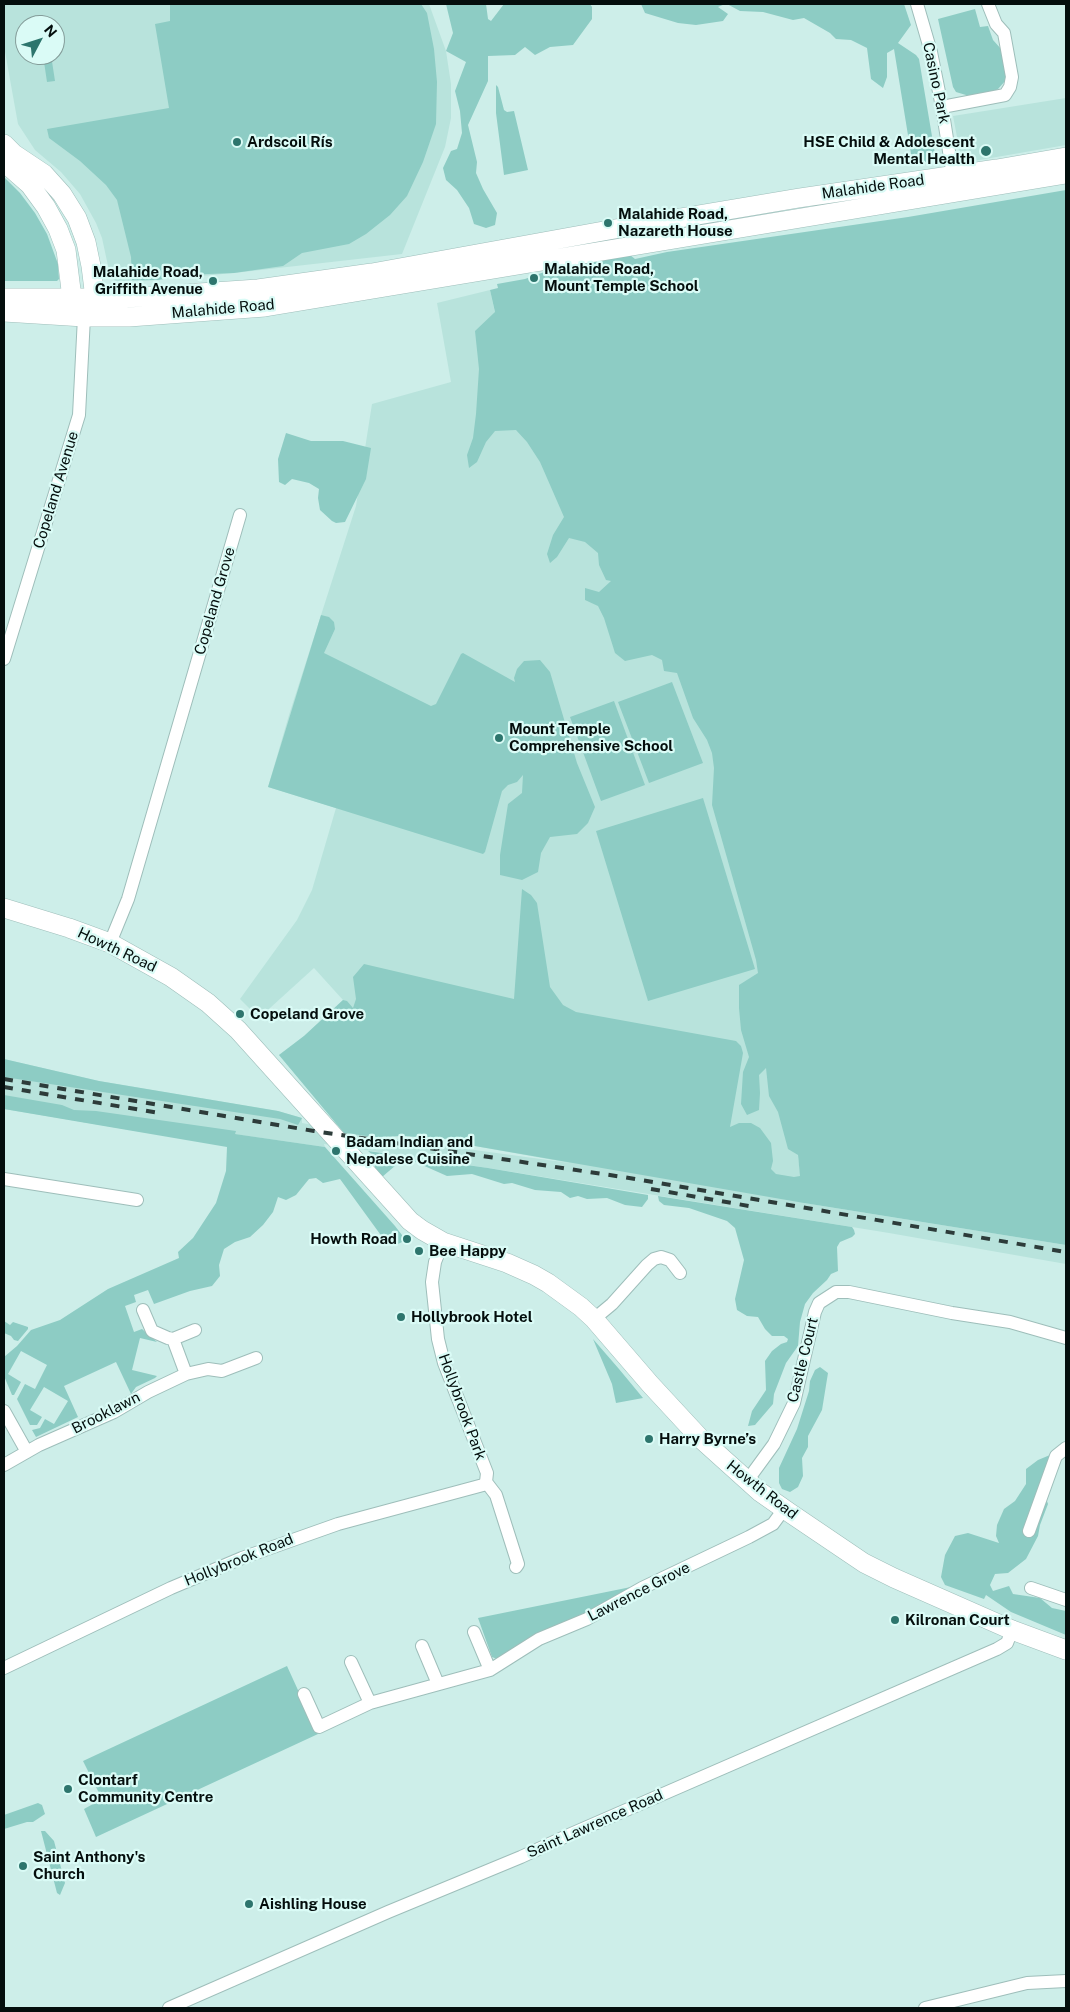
<!DOCTYPE html>
<meta charset="utf-8">
<style>
body{margin:0}
#map{position:relative;width:1070px;height:2012px;overflow:hidden;background:#cdeee9;font-family:"Public Sans",sans-serif}
canvas{display:block}
.frame{position:absolute;inset:0;border:5px solid #040e0d;pointer-events:none}
.north{position:absolute;left:15px;top:15px;width:50px;height:50px;box-sizing:border-box;background:#dafbf6;border:1px solid #849c99;border-radius:50%;rotate:50deg;font-size:14px;font-weight:700;line-height:20px;text-align:center;color:#040e0d}
.north::after{content:'';display:block;margin:auto;width:18px;height:22px;background:#2d756d;clip-path:polygon(50% 0,100% 100%,50% 72%,0 100%)}
</style>
<div id="map">
<canvas width="1070" height="2012"></canvas>
<div class="frame"></div>
<div class="north">N</div>
</div>
<script>
const g = document.querySelector('canvas').getContext('2d');
g.lineJoin = 'round';
function paint(path, color) { g.fillStyle = color; g.fill(path, 'evenodd'); }
const poly = rows => new Path2D(rows.map(r => 'M' + r).join(''));
function trace(path, color, width, dash) { g.strokeStyle = color; g.lineWidth = width; g.lineCap = dash ? 'butt' : 'round'; g.setLineDash(dash || []); g.stroke(path); }
function write(font, color, halo, rows, align = 'center') {
  g.font = font + ' "Public Sans",sans-serif'; g.lineWidth = 4.5; g.setLineDash([]); g.textBaseline = 'middle'; g.strokeStyle = halo; g.fillStyle = color; for (const [text, x, y, turn = 0] of rows) {
    g.save(); g.translate(x, y); g.rotate((+turn || 0) * Math.PI / 180); g.textAlign = isNaN(turn) ? turn : align; if (halo) g.strokeText(text, 0, 0); g.fillText(text, 0, 0); g.restore();
  }
}
paint(poly([
 [4,4,429,4,446,51,451,84,451,118,445,147,402,254,234,273,123,283,115,281,110,275,102,238,96,223,80,194,61,172,35,150,18,124,4,46],
 [25,25,55,25,55,55,25,55],
 [1066,98,1066,145,962,163,953,116],
 [490,290,496,317,575,465,724,761,787,1071,804,1203,1066,1245,1066,1264,889,1233,488,1168,324,1144,325,1147,234,1134,154,1134,4,1109,4,1059,99,1081,278,1111,302,1118,302,1123,313,1125,313,1127,344,1132,279,1055,304,1036,343,1000,314,968,259,1018,240,999,297,920,312,890,336,808,268,787,289,715,356,506,372,404,451,382,437,303],
 [403,1136,449,1139,469,1145,570,1163,379,1137]
]), '#b8e3dc');
paint(poly([
 [170,4,421,4,427,13,434,49,437,82,436,124,423,162,407,196,390,215,366,234,349,244,302,253,283,266,234,273,184,275,158,280,132,280,131,257,117,200,106,185,80,161,49,138,47,129,169,108,155,24,170,21],
 [446,4,486,4,488,19,491,21,504,4,590,4,592,7,592,19,573,45,550,47,535,55,525,47,515,55,488,56,488,81,468,125,477,162,476,173,483,189,497,213,495,225,486,228,474,224,469,208,457,190,446,180,443,168,451,151,457,149,462,133,460,111,455,91,466,62,446,51,453,33],
 [641,4,725,4,718,7,728,14,723,21,696,25,678,23,645,13],
 [727,4,904,4,911,25,898,43,916,55,919,59,935,154,934,159,913,166,894,49,887,53,887,77,883,88,871,79,867,48,851,40,836,39,830,33,804,18,793,20,763,12,740,11],
 [975,9,980,27,988,26,993,40,1002,50,1006,80,998,89,993,92,966,98,966,95,956,92,953,87,938,19],
 [43,55,51,55,55,81,47,82],
 [496,85,498,87,504,110,507,112,514,111,528,170,504,175,496,113],
 [4,177,20,193,35,213,47,234,58,264,59,279,57,281,4,281],
 [1066,190,1066,1245,804,1203,469,1145,449,1139,403,1136,375,1137,344,1133,279,1055,304,1036,343,1000,347,1001,353,1008,356,999,353,977,364,964,514,999,522,889,531,895,537,903,550,987,563,1005,576,1012,736,1041,741,1046,743,1053,730,1127,739,1123,751,1123,760,1128,771,1143,773,1161,771,1169,776,1174,794,1177,800,1176,798,1155,788,1149,778,1112,769,1096,766,1068,759,1075,760,1093,759,1110,747,1115,741,1104,743,1072,749,1057,741,1030,739,1008,739,985,758,973,756,960,712,805,714,768,712,753,707,740,693,718,677,673,664,671,662,660,652,655,625,661,615,653,604,618,598,606,585,600,585,588,599,592,611,581,606,580,599,565,598,553,585,542,569,538,557,557,550,563,547,554,553,535,564,517,540,462,527,442,516,430,495,431,486,442,477,462,469,468,467,455,473,438,476,414,479,369,475,331,495,312,490,290,498,288,497,284,525,279,547,271,568,269,586,262,630,255,635,259,667,252,908,217],
 [286,433,311,441,343,441,371,448,366,479,345,522,336,523,332,521,320,510,318,498,319,489,309,483,292,479,285,485,279,482,278,459],
 [321,615,329,617,334,622,335,629,324,653,431,706,436,704,461,654,463,653,515,682,514,678,517,669,524,661,540,660,550,672,577,763,595,807,588,823,577,834,550,837,541,853,538,872,522,880,500,875,500,855,508,804,522,793,523,775,517,782,508,785,502,791,485,852,483,854,268,787],
 [672,682,703,763,649,783,618,702],
 [614,701,645,785,601,801,570,717],
 [703,798,755,969,648,1001,596,831],
 [4,1059,99,1081,278,1111,302,1118,298,1125,280,1119,4,1077],
 [4,1095,62,1105,74,1110,96,1111,236,1131,235,1134,325,1147,395,1226,402,1235,402,1242,398,1244,391,1243,380,1234,340,1179,323,1183,316,1178,309,1179,296,1195,286,1200,278,1197,273,1212,263,1225,250,1237,235,1242,224,1249,219,1265,220,1276,212,1286,190,1291,154,1304,148,1290,134,1295,136,1302,125,1306,134,1332,142,1329,157,1342,140,1338,132,1370,157,1376,155,1378,136,1387,131,1394,116,1362,64,1386,78,1417,36,1437,32,1430,40,1428,45,1419,54,1424,68,1401,44,1387,30,1410,42,1417,37,1425,30,1425,17,1399,25,1384,35,1389,47,1365,21,1351,8,1374,21,1382,14,1395,12,1395,4,1376,4,1357,17,1346,31,1330,60,1320,108,1289,179,1258,178,1252,193,1238,216,1203,226,1171,227,1147,4,1109],
 [368,1151,488,1168,648,1195,648,1199,642,1207,625,1205,607,1198,587,1199,578,1196,570,1198,561,1192,535,1190,512,1183,504,1184,472,1174,447,1176,411,1160,396,1165,382,1177,375,1168,374,1156],
 [658,1196,852,1227,854,1230,855,1234,852,1237,840,1242,837,1247,838,1271,831,1274,827,1280,813,1293,805,1304,800,1322,798,1346,786,1363,774,1394,773,1404,755,1425,748,1426,752,1411,766,1390,765,1361,772,1351,781,1344,787,1342,788,1339,784,1336,772,1336,765,1329,758,1317,747,1316,737,1310,735,1299,744,1260,735,1228,727,1221,689,1208,664,1205,659,1201],
 [4,1321,10,1325,13,1322,28,1327,28,1329,18,1341,14,1340,11,1336,4,1333],
 [593,1339,619,1369,643,1398,616,1403,612,1384],
 [820,1367,828,1373,822,1410,808,1436,808,1447,802,1458,803,1476,798,1487,790,1492,782,1489,779,1483,779,1468,797,1429,809,1391,810,1381,815,1370],
 [1050,1455,1050,1462,1041,1484,1048,1504,1040,1525,1038,1536,1026,1559,1008,1573,995,1574,990,1585,993,1591,1009,1586,1013,1594,1040,1598,1052,1608,1066,1611,1066,1635,1011,1612,986,1595,984,1599,945,1585,941,1577,945,1555,955,1536,968,1533,999,1543,996,1536,997,1525,1004,1509,1015,1501,1026,1484,1026,1469,1038,1460],
 [631,1587,587,1612,534,1635,497,1659,492,1657,478,1618],
 [287,1666,318,1734,96,1837,84,1809,102,1799,83,1761],
 [38,1803,42,1805,45,1814,33,1822,27,1822,4,1829,4,1815],
 [41,1831,45,1831,54,1841,65,1883,60,1895,57,1893]
]), '#8dccc4');
const minor = poly([
 [917,4,931,52,942,107,954,183],
 [942,107,1005,95,1010,87,1012,77,1004,33,996,24,988,4],
 [4,659,79,415,84,317],
 [110,943,128,899,240,515],
 [4,1179,137,1200],
 [443,1242,435,1262,432,1282,438,1339,444,1363,487,1473,486,1482],
 [143,1310,152,1331,168,1338,173,1339,186,1374],
 [594,1319,612,1304,647,1265,654,1259,661,1257,670,1260,680,1273],
 [173,1339,195,1330],
 [4,1411,27,1452],
 [4,1465,39,1445,114,1412,148,1392,186,1374,208,1369,222,1371,256,1358],
 [747,1481,774,1444,794,1403,815,1312,819,1303,836,1292,849,1292,952,1313,1010,1322,1066,1338],
 [486,1482,496,1495,518,1564,516,1567],
 [1029,1531,1056,1456,1066,1448],
 [1031,1588,1066,1600],
 [474,1632,490,1670],
 [422,1646,438,1684],
 [351,1662,370,1703],
 [4,1668,171,1588,242,1558,338,1524,483,1485,486,1482],
 [304,1694,319,1727,370,1703,490,1670,539,1639,587,1619,642,1588,749,1537,773,1524,784,1509],
 [169,2008,388,1912,521,1857,571,1834,997,1649,1007,1643,1012,1630],
 [925,2008,1027,1983,1066,1981]
]);
const secondary = poly([
 [4,144,14,154,44,174,62,194,77,218,86,242,91,266,95,298,91,308],
 [4,162,30,185,46,207,58,229,66,250,72,298,78,308],
 [4,298,126,298,258,289,372,273,609,230,799,198,997,169,1066,157],
 [4,312,84,317,129,317,265,307,1066,174],
 [4,908,69,928,110,943,171,977,208,1003,238,1030,410,1221,422,1230,443,1242,507,1263,534,1275,548,1283,581,1307,594,1319,650,1384,700,1438,760,1492,790,1513,864,1563,894,1578,1012,1630,1066,1650]
]);
trace(minor, '#9ebeba', 14);
trace(secondary, '#9ebeba', 20);
trace(minor, '#fff', 12);
trace(secondary, '#fff', 19);
trace(poly([
 [4,1079,314,1131,623,1177,1066,1252],
 [4,1087,159,1113],
 [651,1189,749,1206]
]), '#2d3c3a', 4, [9, 9]);
for (const [x, y, r, color] of [
 [237,142,5,"#2d756d"],
 [986,151,6,"#2d756d"],
 [608,223,5,"#2d756d"],
 [534,278,5,"#2d756d"],
 [213,281,5,"#2d756d"],
 [499,738,5,"#2d756d"],
 [240,1014,5,"#2d756d"],
 [336,1151,5,"#2d756d"],
 [407,1239,5,"#2d756d"],
 [419,1251,5,"#2d756d"],
 [401,1317,5,"#2d756d"],
 [649,1439,5,"#2d756d"],
 [895,1620,5,"#2d756d"],
 [68,1789,5,"#2d756d"],
 [23,1866,5,"#2d756d"],
 [249,1904,5,"#2d756d"]
]) { const dot = new Path2D(); dot.arc(x, y, r, 0, 2 * Math.PI); g.fillStyle = color; g.fill(dot); trace(dot, '#dafbf6', 2); }
write('15px', '#040e0d', '#dafbf6', [
 ["Casino Park",936,83,78],
 ["Malahide Road",873,187,-8],
 ["Malahide Road",223,309,-5],
 ["Copeland Avenue",56,490,-73],
 ["Copeland Grove",215,601,-74],
 ["Howth Road",117,950,25],
 ["Castle Court",803,1360,-76],
 ["Hollybrook Park",462,1407,70],
 ["Brooklawn",106,1413,-27],
 ["Howth Road",762,1490,38],
 ["Hollybrook Road",239,1560,-22],
 ["Lawrence Grove",639,1592,-27],
 ["Saint Lawrence Road",595,1824,-24]
]);
write('bold 15px', '#040e0d', '#dafbf6', [
 ["Ardscoil Rís",247,142],
 ["HSE Child & Adolescent",975,142,"right"],
 ["Mental Health",975,159,"right"],
 ["Malahide Road,",618,214],
 ["Nazareth House",618,231],
 ["Malahide Road,",544,269],
 ["Mount Temple School",544,286],
 ["Malahide Road,",203,272,"right"],
 ["Griffith Avenue",203,289,"right"],
 ["Mount Temple",509,729],
 ["Comprehensive School",509,746],
 ["Copeland Grove",250,1014],
 ["Badam Indian and",346,1142],
 ["Nepalese Cuisine",346,1159],
 ["Howth Road",397,1239,"right"],
 ["Bee Happy",429,1251],
 ["Hollybrook Hotel",411,1317],
 ["Harry Byrne’s",659,1439],
 ["Kilronan Court",905,1620],
 ["Clontarf",78,1780],
 ["Community Centre",78,1797],
 ["Saint Anthony's",33,1857],
 ["Church",33,1874],
 ["Aishling House",259,1904]
], 'left');
</script>
